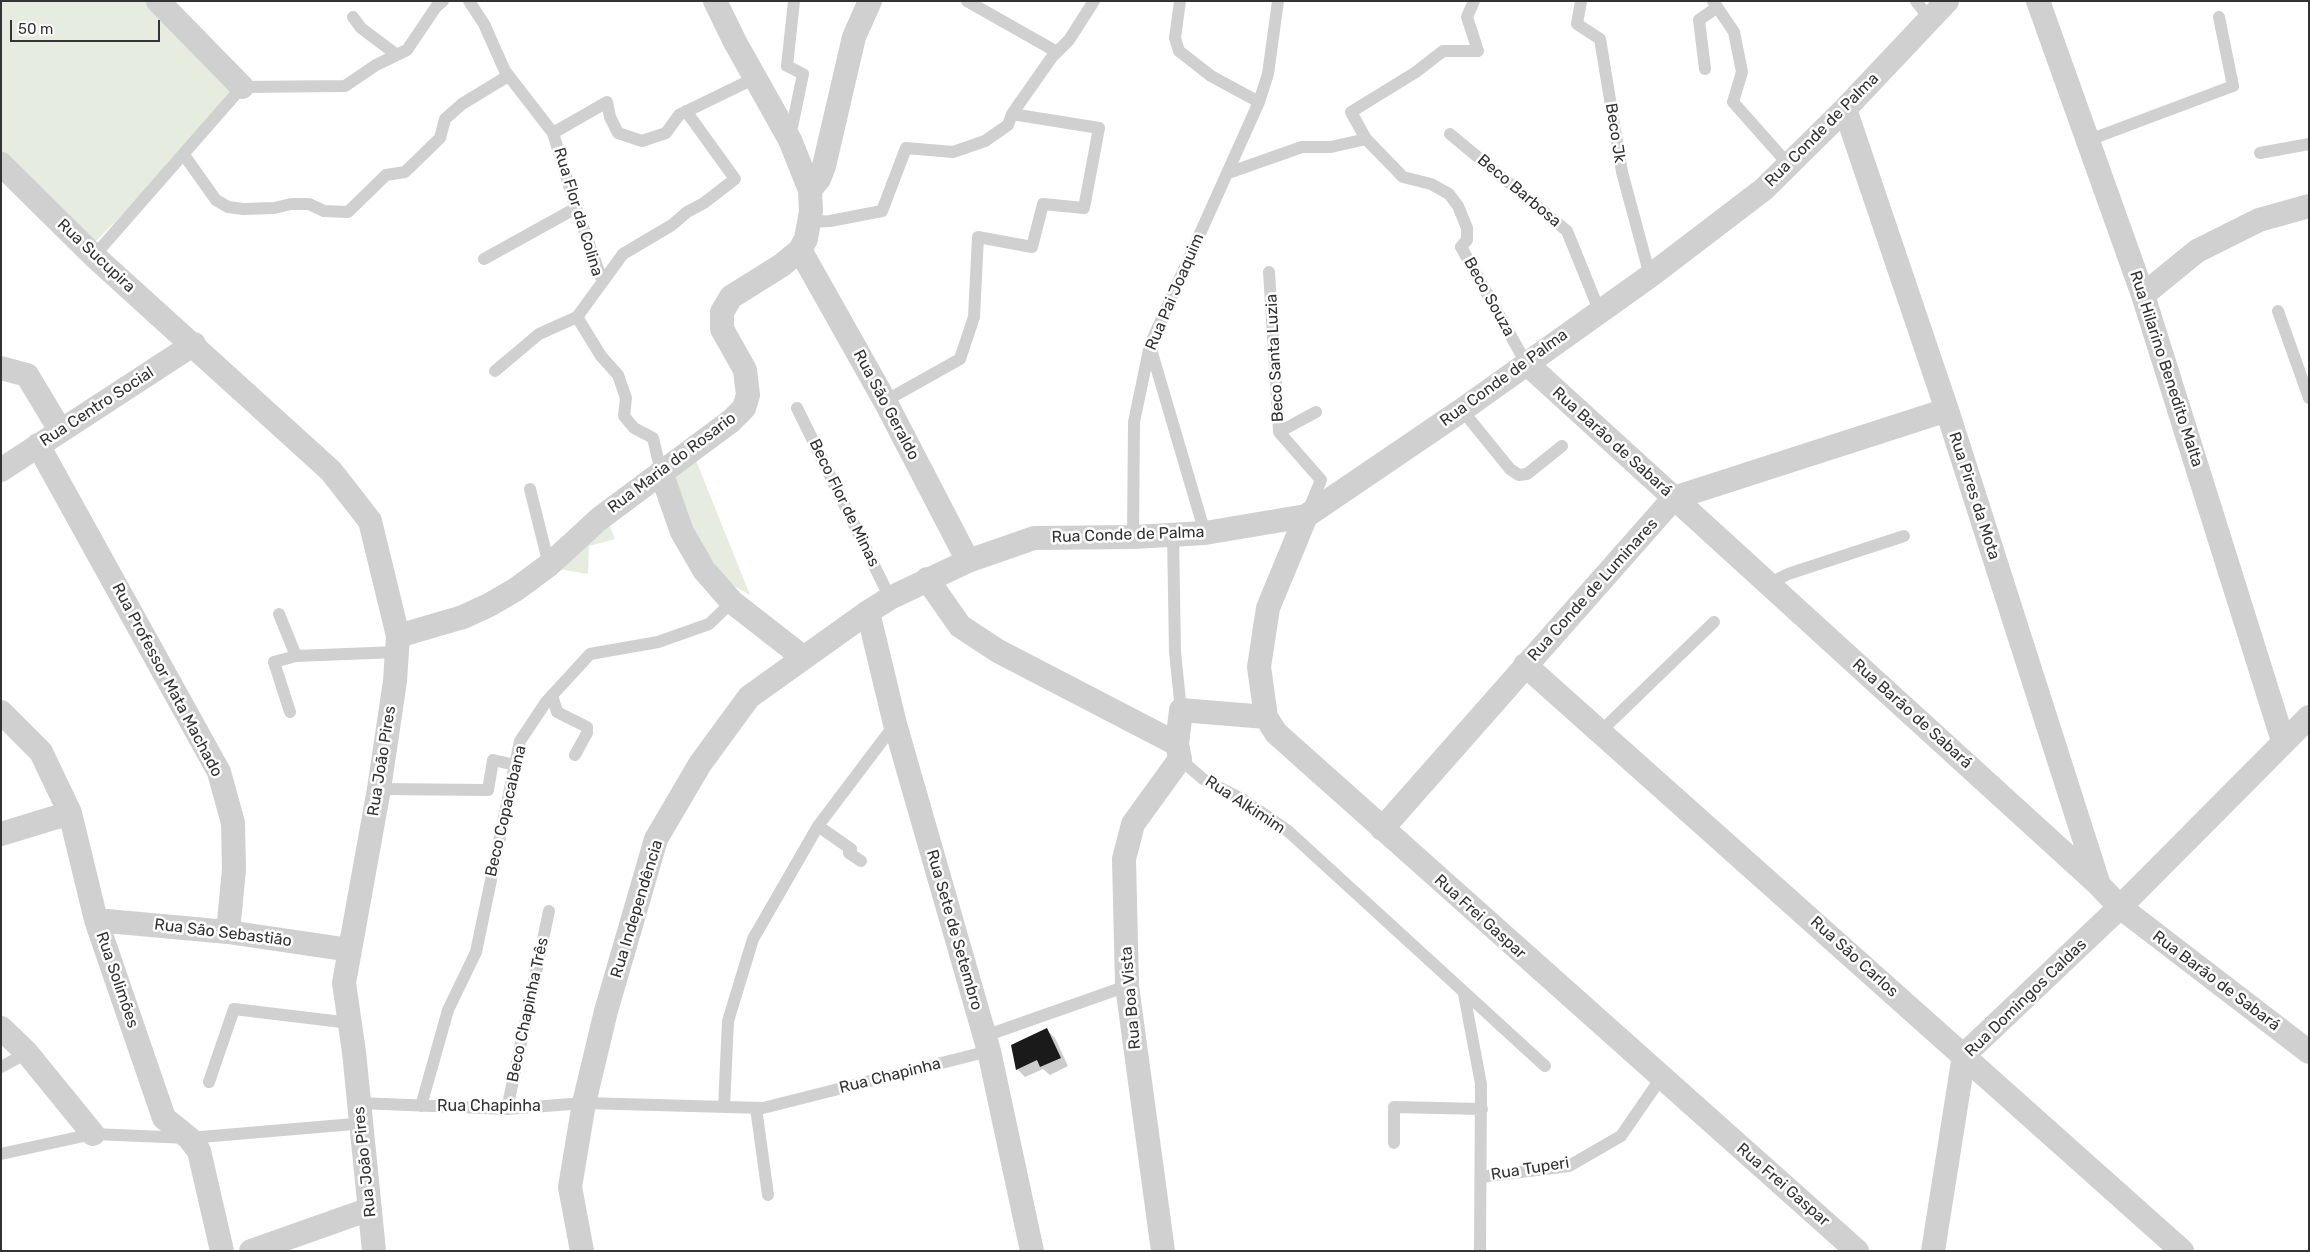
<!DOCTYPE html>
<meta charset="utf-8">
<style>
body{margin:0}
#map{position:relative;width:2310px;height:1252px;overflow:hidden;background:#fff;font-family:Rubik,sans-serif}
canvas{display:block}
.frame{position:absolute;inset:0;border:2px solid #333;pointer-events:none}
.scale{position:absolute;left:10px;top:20px;width:150px;height:22px;box-sizing:border-box;border:2px solid #333;border-top:0;padding-left:6px;font-size:15px;line-height:18px;white-space:nowrap;color:#333;-webkit-text-stroke:4px #fff;paint-order:stroke}
</style>
<div id="map">
<canvas width="2310" height="1252"></canvas>
<div class="frame"></div>
<div class="scale">50 m</div>
</div>
<script>
const g = document.querySelector('canvas').getContext('2d');
g.lineJoin = 'round';
function paint(path, color) { g.fillStyle = color; g.fill(path, 'evenodd'); }
const poly = rows => new Path2D(rows.map(r => 'M' + r).join(''));
function trace(path, color, width, dash) { g.strokeStyle = color; g.lineWidth = width; g.lineCap = dash ? 'butt' : 'round'; g.setLineDash(dash || []); g.stroke(path); }
function write(font, color, halo, rows, align = 'center') {
  g.font = font + ' Rubik,sans-serif'; g.lineWidth = 5; g.setLineDash([]); g.textBaseline = 'middle'; g.strokeStyle = halo; g.fillStyle = color; for (const [text, x, y, turn = 0] of rows) {
    g.save(); g.translate(x, y); g.rotate((+turn || 0) * Math.PI / 180); g.textAlign = isNaN(turn) ? turn : align; if (halo) g.strokeText(text, 0, 0); g.fillText(text, 0, 0); g.restore();
  }
}
paint(poly([
 [1,1,156,1,240,86,182,155,91,246,1,161],
 [693,453,750,595,727,582,691,529,671,466],
 [607,519,615,539,589,546,588,574,558,569]
]), '#e6ecdf');
paint(poly([
 [1047,1030,1055,1038,1068,1066,1050,1075,1043,1069,1025,1077,1017,1069]
]), '#0003');
paint(poly([
 [1047,1028,1061,1058,1040,1067,1037,1060,1016,1070,1011,1045]
]), '#1a1a1a');
trace(poly([
 [469,1,484,24,505,71,553,133,574,202,602,280],
 [967,1,1057,52],
 [1180,1,1175,38,1179,51,1211,76,1259,102],
 [1474,1,1467,17,1478,51,1443,51,1416,72,1351,112,1366,139,1403,177,1431,184,1449,194,1458,206,1467,228,1467,240,1461,247,1526,363],
 [1581,1,1577,24,1600,39,1622,172,1650,276],
 [1713,1,1734,32,1742,72,1733,102,1788,164],
 [1916,1,1929,18],
 [353,17,361,28,397,55],
 [1705,69,1699,20,1716,8],
 [553,133,607,102,610,117,618,133,642,141,666,133,679,115,755,78],
 [1450,134,1567,231,1599,310],
 [790,137,803,74,787,66,794,1],
 [2089,140,2233,86,2219,17],
 [2260,153,2309,144],
 [184,155,216,200,228,207,243,209,274,208,291,204,309,204,324,211,348,212,386,175,405,172,440,138,445,119,462,104,508,76],
 [1228,173,1302,147,1331,147,1366,139],
 [810,222,830,221,882,211,906,148,953,152,985,141,1008,125,1012,114,1052,57,1069,40,1094,1],
 [94,256,242,87,345,86,376,65,407,50,436,7,443,1],
 [484,259,576,208],
 [1269,272,1279,432,1321,480,1308,511],
 [2278,311,2309,398],
 [577,317,623,254,672,225,687,212,704,203,735,179,686,111],
 [577,317,601,356,618,375,626,398,624,416,634,428,653,438,661,472],
 [1150,346,1205,533],
 [495,371,539,334,577,317],
 [885,401,960,359,974,317,978,237,1032,247,1043,204,1084,208,1099,128,1012,114],
 [797,408,890,598],
 [1462,410,1510,469,1519,475,1527,474,1562,446],
 [1279,432,1316,412],
 [530,489,549,565],
 [1173,534,1175,652,1181,710],
 [1133,537,1134,422,1150,345,1259,102,1268,74,1278,1],
 [1768,584,1788,574,1904,536],
 [279,614,296,656],
 [552,695,557,712,587,727,587,733,575,755],
 [290,712,274,662,296,656,397,652],
 [1600,732,1714,622],
 [1180,759,1203,779,1242,799,1288,831,1545,1066],
 [379,789,488,790,493,760,515,765],
 [818,826,851,849,849,853,861,861],
 [1464,994,1481,1084,1480,1251],
 [985,1036,1127,986],
 [1,1067,27,1053],
 [209,1082,234,1009,350,1023],
 [421,1106,448,1010,476,952,520,741,546,702,590,654,658,642,709,624,732,602],
 [724,1107,728,1021,753,939,818,826,895,724],
 [756,1108,768,1195],
 [507,1109,549,911],
 [1394,1143,1394,1107,1482,1109],
 [1,1154,93,1134,189,1138,354,1124,359,1103,507,1109,584,1103,763,1108,989,1051],
 [1481,1177,1569,1166,1621,1136,1661,1078]
]), '#d0d0d0', 12);
trace(poly([
 [158,1,242,87],
 [2038,1,2143,295,2283,741],
 [1845,109,1947,410,2098,882],
 [1,164,94,256,331,471,370,521,398,636,395,681,379,789,344,983,354,1052,374,1251],
 [810,190,819,179,824,166,854,37,870,1],
 [800,250,885,401,968,561],
 [2143,295,2197,251,2259,220,2309,206],
 [1526,363,2098,884,2120,907,2309,1052],
 [1,368,27,375,60,430],
 [38,445,219,772,233,823,234,869,228,932],
 [1,470,194,344],
 [661,472,682,532,704,570,732,602,804,658],
 [1306,516,1268,608,1259,667,1266,717,1276,733,1857,1251],
 [927,579,960,626,998,651,1177,744],
 [868,612,895,724,989,1051,1032,1251],
 [398,636,463,617,489,605,515,590,549,565,599,519,731,421,744,408,748,395,745,370,722,329,722,312,731,297,782,265,800,250,806,239,811,211,810,190,790,140,735,42,715,1],
 [1525,665,2182,1251],
 [1,712,41,752,70,813,96,920,164,1118,189,1138,199,1151,222,1251],
 [1382,829,1674,498,1947,410],
 [1,834,70,813],
 [96,920,228,932,350,950],
 [1,1028,27,1053,93,1134],
 [251,1251,370,1209],
 [582,1251,570,1187,584,1103,606,1011,656,839,700,764,749,697,868,612,890,598,968,561,1034,538,1133,537,1205,533,1306,516,1462,410,1650,276,1764,189,1845,109,1947,1],
 [1163,1251,1127,986,1124,859,1133,824,1180,759,1177,744,1181,710,1266,717],
 [1933,1251,1964,1055,2120,907,2309,717]
]), '#d0d0d0', 24);
write('16px', '#333', '#fff', [
 ["Rua Conde de Palma",1822,130,-45],
 ["Beco Jk",1615,133,81],
 ["Beco Barbosa",1519,191,40],
 ["Rua Flor da Colina",578,212,73],
 ["Rua Sucupira",96,256,43],
 ["Rua Pai Joaquim",1175,292,-67],
 ["Beco Souza",1489,297,61],
 ["Beco Santa Luzia",1275,358,-93],
 ["Rua Hilarino Benedito Malta",2166,369,72],
 ["Rua Conde de Palma",1504,378,-36],
 ["Rua São Geraldo",886,405,62],
 ["Rua Centro Social",97,407,-33],
 ["Rua Barão de Sabará",1612,442,42],
 ["Rua Maria do Rosario",672,463,-37],
 ["Rua Pires da Mota",1974,496,72],
 ["Beco Flor de Minas",844,503,64],
 ["Rua Conde de Palma",1128,535,-2],
 ["Rua Conde de Luminares",1593,590,-48],
 ["Rua Professor Mata Machado",167,680,62],
 ["Rua Barão de Sabará",1912,714,42],
 ["Rua João Pires",382,761,-81],
 ["Rua Alkimim",1245,805,33],
 ["Beco Copacabana",506,811,-77],
 ["Rua Independência",637,909,-73],
 ["Rua Frei Gaspar",1480,917,42],
 ["Rua Sete de Setembro",954,930,74],
 ["Rua São Sebastião",223,933,7],
 ["Rua São Carlos",1854,957,42],
 ["Rua Solimões",117,980,71],
 ["Rua Barão de Sabará",2216,981,37],
 ["Rua Boa Vista",1131,998,-95],
 ["Rua Domingos Caldas",2026,998,-44],
 ["Beco Chapinha Três",528,1010,-78],
 ["Rua Chapinha",890,1076,-14],
 ["Rua Chapinha",489,1106],
 ["Rua João Pires",365,1162,-96],
 ["Rua Tuperi",1530,1169,-9],
 ["Rua Frei Gaspar",1783,1185,41]
]);
</script>
